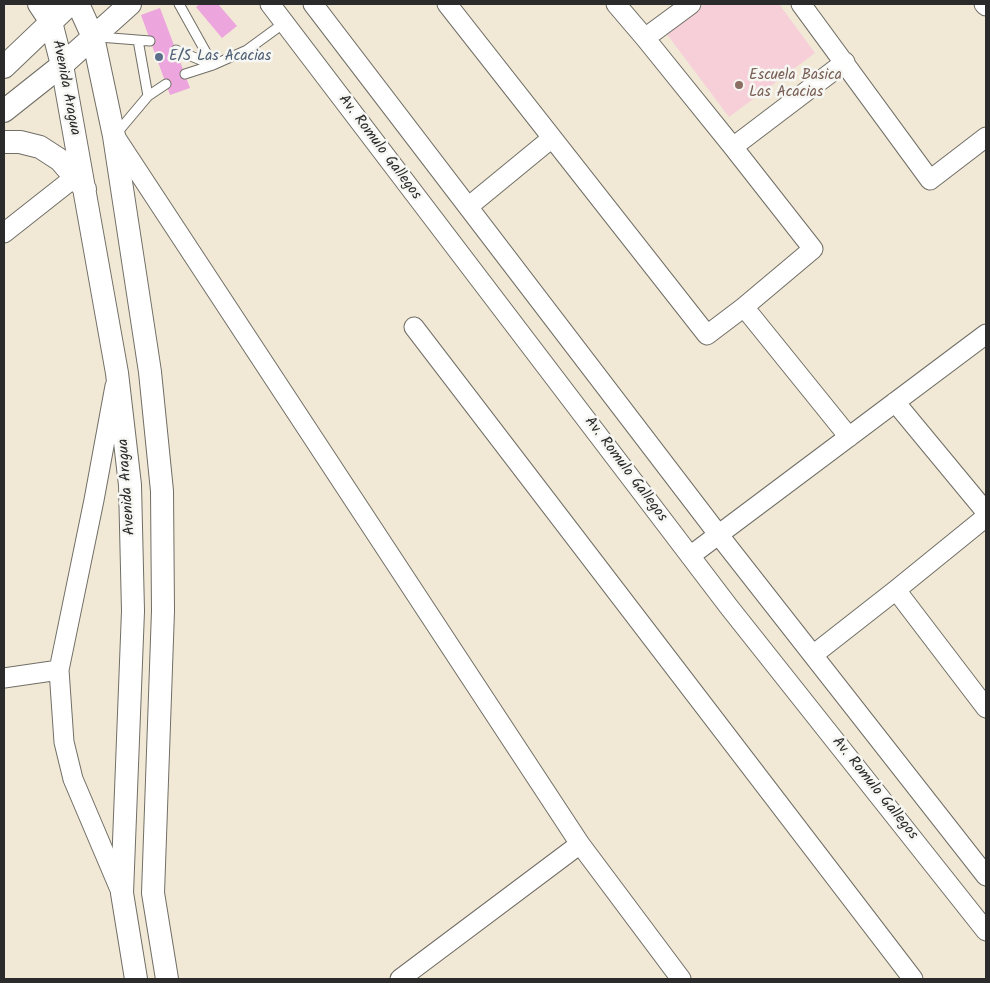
<!DOCTYPE html>
<style>
body{margin:0}
#map{position:relative;width:990px;height:983px;overflow:hidden;background:#f1e9d5;font-family:Kalam,sans-serif}
canvas{display:block}
.frame{position:absolute;inset:0;border:5px solid #2b2b2b;pointer-events:none}
</style>
<div id="map">
<canvas width="990" height="983"></canvas>
<div class="frame"></div>
</div>
<script>
const g = document.querySelector('canvas').getContext('2d');
g.lineJoin = 'round';
function paint(path, color) { g.fillStyle = color; g.fill(path, 'evenodd'); }
const poly = rows => new Path2D(rows.map(r => 'M' + r).join(''));
function trace(path, color, width, dash) { g.strokeStyle = color; g.lineWidth = width; g.lineCap = dash ? 'butt' : 'round'; g.setLineDash(dash || []); g.stroke(path); }
function write(font, color, halo, rows, align = 'center') {
  g.font = font + ' Kalam,sans-serif'; g.lineWidth = 5; g.setLineDash([]); g.textBaseline = 'middle'; g.strokeStyle = halo; g.fillStyle = color; for (const [text, x, y, turn = 0] of rows) {
    g.save(); g.translate(x, y); g.rotate((+turn || 0) * Math.PI / 180); g.textAlign = isNaN(turn) ? turn : align; if (halo) g.strokeText(text, 0, 0); g.fillText(text, 0, 0); g.restore();
  }
}
paint(poly([
 [705,4,779,4,815,53,729,117,666,33]
]), '#f6cfd9');
paint(poly([
 [200,4,218,4,237,26,222,38,196,7],
 [160,8,190,88,170,95,141,15]
]), '#eca5dd');
const service = poly([
 [179,4,213,65,185,74],
 [99,37,150,41],
 [138,40,148,96],
 [176,50,213,65,247,50,284,23],
 [116,134,148,96,166,84]
]);
const minor = poly([
 [270,4,729,607,986,931],
 [313,4,718,534,986,876],
 [447,4,707,335,744,307,813,249,733,147,645,38,616,4],
 [801,4,930,180,986,137],
 [984,4,986,6],
 [645,38,691,4],
 [116,138,580,844,681,979],
 [733,147,845,62],
 [468,207,552,138],
 [4,233,75,177],
 [744,307,849,437],
 [414,327,913,979],
 [115,386,94,500,59,670,64,742,73,779,121,892],
 [895,402,986,512],
 [690,556,986,334],
 [896,590,986,708],
 [813,655,896,590,986,517],
 [4,678,59,670],
 [400,979,580,844]
]);
const tertiary = poly([
 [39,4,51,22,62,65,117,373,130,485,133,611,122,893,136,979],
 [78,4,93,37,114,136,150,372,162,491,163,611,153,893,167,979],
 [4,67,70,4],
 [4,111,62,65,130,4],
 [4,142,20,142,40,147,60,160,85,189]
]);
trace(service, '#706e66', 11);
trace(minor, '#706e66', 21);
trace(tertiary, '#706e66', 24);
trace(service, '#fff', 9);
trace(minor, '#fff', 19);
trace(tertiary, '#fff', 22);
for (const [x, y, r, color] of [
 [159,57,5,"#5c6f8a"],
 [739,85,5,"#8d6e63"]
]) { const dot = new Path2D(); dot.arc(x, y, r, 0, 2 * Math.PI); g.fillStyle = color; g.fill(dot); trace(dot, '#f6f6f2', 2); }
write('15px', '#4e5e75', '#f6f6f2', [
 ["E/S Las Acacias",169,57]
], 'left');
write('15px', '#785e54', '#f6f6f2', [
 ["Escuela Basica",749,76],
 ["Las Acacias",749,93]
], 'left');
write('15px', '#2b2b2b', '#f6f6f2', [
 ["Avenida Aragua",65,88,79],
 ["Av. Romulo Gallegos",379,148,53],
 ["Av. Romulo Gallegos",625,470,53],
 ["Avenida Aragua",128,487,-94],
 ["Av. Romulo Gallegos",874,789,51]
]);
</script>
